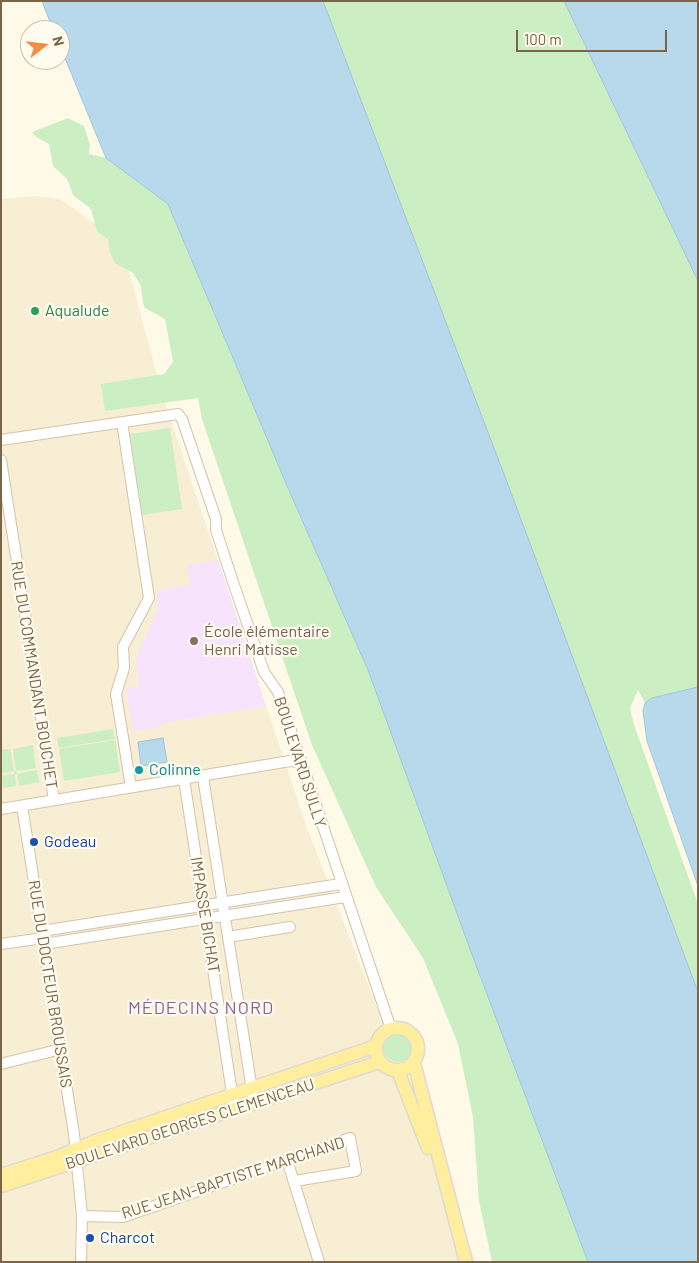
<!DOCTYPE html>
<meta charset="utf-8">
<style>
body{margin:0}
#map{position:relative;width:699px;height:1263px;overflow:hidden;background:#fefae7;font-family:Barlow,sans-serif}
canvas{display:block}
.frame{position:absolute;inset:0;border:2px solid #7b6548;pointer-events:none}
.north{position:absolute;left:20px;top:20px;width:50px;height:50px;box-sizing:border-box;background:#fffcef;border:1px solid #cac0ac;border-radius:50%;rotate:74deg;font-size:14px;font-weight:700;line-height:20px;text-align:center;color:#7b6548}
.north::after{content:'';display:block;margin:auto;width:18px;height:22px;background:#f38d41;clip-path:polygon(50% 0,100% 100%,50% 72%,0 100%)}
.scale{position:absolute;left:516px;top:30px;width:151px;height:22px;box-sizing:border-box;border:2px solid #7b6548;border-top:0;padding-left:6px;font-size:15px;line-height:18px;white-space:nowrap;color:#7b6548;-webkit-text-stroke:4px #fffcef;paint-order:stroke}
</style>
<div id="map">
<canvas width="699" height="1263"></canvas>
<div class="frame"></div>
<div class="north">N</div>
<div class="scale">100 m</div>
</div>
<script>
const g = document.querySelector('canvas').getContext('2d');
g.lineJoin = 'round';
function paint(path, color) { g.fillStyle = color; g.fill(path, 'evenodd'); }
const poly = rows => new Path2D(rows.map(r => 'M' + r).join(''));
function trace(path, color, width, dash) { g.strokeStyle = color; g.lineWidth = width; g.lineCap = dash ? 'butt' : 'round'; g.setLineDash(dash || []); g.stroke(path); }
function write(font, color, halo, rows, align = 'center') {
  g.font = font + ' Barlow,sans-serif'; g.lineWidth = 4.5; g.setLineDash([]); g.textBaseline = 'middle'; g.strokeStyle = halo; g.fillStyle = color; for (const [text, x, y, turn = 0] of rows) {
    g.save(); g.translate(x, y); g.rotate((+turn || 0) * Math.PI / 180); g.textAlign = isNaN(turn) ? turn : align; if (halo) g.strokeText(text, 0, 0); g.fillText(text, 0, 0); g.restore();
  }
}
paint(poly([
 [36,196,60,199,121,242,161,390,307,828,476,1262,1,1262,1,199]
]), '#f7eed4');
paint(poly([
 [218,560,266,706,163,723,163,726,133,732,126,688,139,686,136,658,158,609,157,590,190,585,187,565]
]), '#f7e3fb');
paint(poly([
 [323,1,564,1,698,281,698,687,652,698,645,703,638,690,630,708,634,725,698,904,698,992],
 [68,118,84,126,90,145,89,154,106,158,168,204,288,488,368,670,470,949,588,1262,492,1262,479,1201,473,1117,458,1044,423,958,376,887,312,745,202,419,198,398,105,411,101,384,164,374,173,362,172,356,165,319,145,308,143,303,141,286,133,273,115,263,110,253,108,239,97,232,91,209,73,195,67,179,53,166,49,144,36,137,32,132],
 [170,428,182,509,142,515,130,434],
 [113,729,115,739,59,748,57,738],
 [115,740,120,772,64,781,59,749],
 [33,745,36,768,16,771,17,774,37,770,39,782,19,786,17,774,15,774,16,786,3,788,1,776,14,774,14,771,1,773,1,750,10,749,14,771,16,771,13,749],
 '383 1047a15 15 0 1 1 30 0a15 15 0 1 1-30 0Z'
]), '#cceec3');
const water = poly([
 [42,1,323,1,507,482,698,992,698,1262,588,1262,470,949,368,670,288,488,168,204,106,158,60,46,60,30,53,30,42,1],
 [564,1,698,1,698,281,564,1],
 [698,687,698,886,647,741,643,711,645,703,652,698,698,687],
 [163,738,167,762,141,766,138,742,163,738]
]);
paint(water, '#b8d9eb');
trace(water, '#9ec7dd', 1);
const minor = poly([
 [122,422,149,598,123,647,124,668,116,694,131,787],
 [1,440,178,414,182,419,216,519,216,530,233,582,264,672,278,692,391,1029],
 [1,460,54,800],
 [203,777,254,1103],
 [184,779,233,1100],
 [22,806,74,1134,82,1216,81,1262],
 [1,809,290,761,297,762,302,767],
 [42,931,340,884],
 [228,937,290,927],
 [1,944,43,938],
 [44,944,345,897],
 [1,1064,61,1049],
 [287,1160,319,1262],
 [82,1216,123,1217,350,1138,356,1171,295,1181]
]);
const major = poly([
 '376 1049a21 21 0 1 1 42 0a21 21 0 1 1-42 0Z',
 [414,1063,466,1262],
 [398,1071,428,1148],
 [1,1175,57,1157,95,1141,376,1046],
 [1,1186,379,1062]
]);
trace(minor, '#d2c4ab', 12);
trace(major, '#dfdad3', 15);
trace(minor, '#fff', 10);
trace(major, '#ffee9d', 12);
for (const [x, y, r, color] of [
 [35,311,5,"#2e9e5b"],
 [194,641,5,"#8d6e63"],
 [139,770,5,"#0f9aa8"],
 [34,842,5,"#1a4fb4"],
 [90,1238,5,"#1a4fb4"]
]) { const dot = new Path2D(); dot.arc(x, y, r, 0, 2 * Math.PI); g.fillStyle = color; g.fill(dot); trace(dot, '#fffcef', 2); }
write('16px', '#27864d', '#fffcef', [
 ["Aqualude",45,311]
], 'left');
write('16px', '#785e54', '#fffcef', [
 ["École élémentaire",204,632],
 ["Henri Matisse",204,650]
], 'left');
write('16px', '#7b6548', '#fffcef', [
 ["RUE DU COMMANDANT BOUCHET",34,675,81],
 ["BOULEVARD SULLY",300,762,72],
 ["IMPASSE BICHAT",205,915,81],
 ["RUE DU DOCTEUR BROUSSAIS",50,984,81],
 ["BOULEVARD GEORGES CLEMENCEAU",190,1124,-18],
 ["RUE JEAN-BAPTISTE MARCHAND",233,1178,-18]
]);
write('16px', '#0d838f', '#fffcef', [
 ["Colinne",149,770]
], 'left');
write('16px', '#164399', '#fffcef', [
 ["Godeau",44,842],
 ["Charcot",100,1238]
], 'left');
g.letterSpacing = '1px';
write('18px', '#905f98', '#fffcef', [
 ["MÉDECINS NORD",201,1008]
]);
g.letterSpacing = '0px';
</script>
